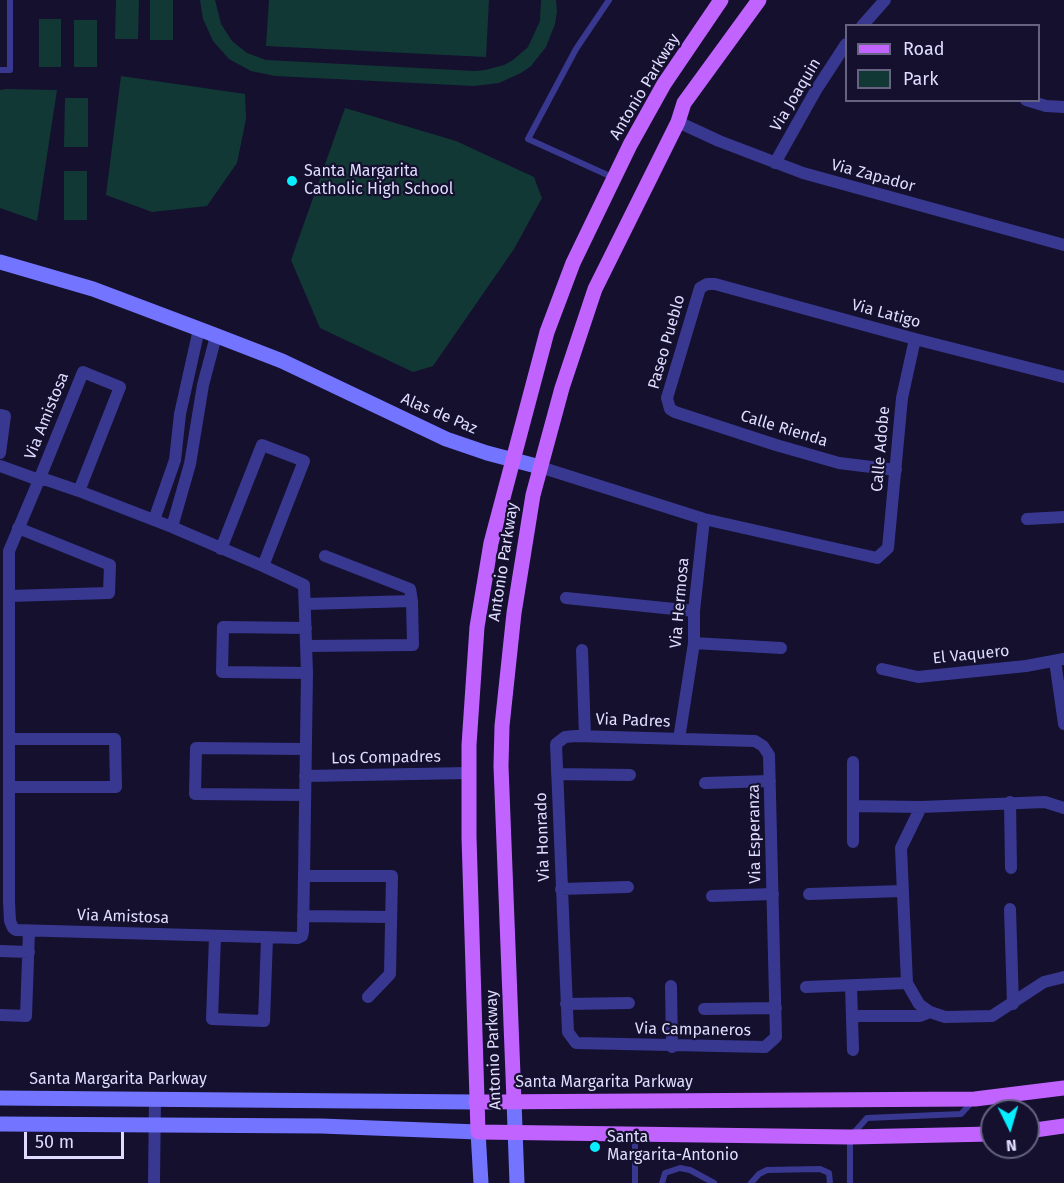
<!DOCTYPE html>
<style>
body{margin:0}
#map{position:relative;width:1064px;height:1183px;overflow:hidden;background:#14102e;font-family:"Fira Sans",sans-serif}
canvas{display:block}
.legend{position:absolute;left:845px;top:24px;width:195px;height:78px;box-sizing:border-box;background:#14102e;border:2px solid #656282;margin:0;padding:8px 10px;list-style:none;font-size:18px;color:#dfdcff}
.legend li{display:flex;align-items:center;gap:12px;height:30px}
.legend b{width:30px;border:2px solid #656282}
.north{position:absolute;left:980px;top:1099px;width:60px;height:60px;box-sizing:border-box;background:#14102e;border:2px solid #656282;border-radius:50%;rotate:175deg;font-size:16px;font-weight:700;line-height:24px;text-align:center;color:#dfdcff}
.north::after{content:'';display:block;margin:auto;width:21px;height:27px;background:#08edff;clip-path:polygon(50% 0,100% 100%,50% 72%,0 100%)}
.scale{position:absolute;left:24px;top:1132px;width:100px;height:27px;box-sizing:border-box;border:3px solid #dfdcff;border-top:0;padding-left:8px;font-size:18px;line-height:21px;white-space:nowrap;color:#dfdcff;-webkit-text-stroke:4px #14102e;paint-order:stroke}
</style>
<div id="map">
<canvas width="1064" height="1183"></canvas>
<ul class="legend">
<li><b style="height:8px;background:#c063ff"></b>Road</li>
<li><b style="height:16px;background:#123836"></b>Park</li>
</ul>
<div class="north">N</div>
<div class="scale">50 m</div>
</div>
<script>
const g = document.querySelector('canvas').getContext('2d');
g.lineJoin = 'round';
function paint(path, color) { g.fillStyle = color; g.fill(path, 'evenodd'); }
const poly = rows => new Path2D(rows.map(r => 'M' + r).join(''));
function trace(path, color, width, dash) { g.strokeStyle = color; g.lineWidth = width; g.lineCap = dash ? 'butt' : 'round'; g.setLineDash(dash || []); g.stroke(path); }
function write(font, color, halo, rows, align = 'center') {
  g.font = font + ' "Fira Sans",sans-serif'; g.lineWidth = 4.5; g.setLineDash([]); g.textBaseline = 'middle'; g.strokeStyle = halo; g.fillStyle = color; for (const [text, x, y, turn = 0] of rows) {
    g.save(); g.translate(x, y); g.rotate((+turn || 0) * Math.PI / 180); g.textAlign = isNaN(turn) ? turn : align; if (halo) g.strokeText(text, 0, 0); g.fillText(text, 0, 0); g.restore();
  }
}
paint(poly([
 [116,0,139,0,138,39,115,39],
 [150,0,173,0,173,40,150,40],
 [200,0,215,0,221,24,232,41,247,53,266,60,475,71,485,70,504,65,513,60,528,47,540,21,541,0,556,0,557,11,555,24,546,47,531,66,521,73,499,83,474,86,275,76,251,71,229,59,213,41,203,19],
 [269,0,489,0,486,57,266,46],
 [39,19,61,19,61,67,39,67],
 [74,20,97,20,97,67,74,67],
 [121,76,245,94,246,119,237,163,207,206,152,212,106,195],
 [6,89,57,90,37,221,0,208,0,90],
 [65,98,88,98,88,147,64,147],
 [345,108,456,141,534,177,538,188,542,198,514,249,433,366,413,372,320,328,291,260],
 [64,171,87,171,87,220,64,220]
]), '#123836');
trace(poly([
 [609,0,576,49,528,139,612,177],
 [0,70,10,70,10,0],
 [635,1134,635,1183],
 [662,1183,665,1173,680,1168,690,1170,714,1183],
 [751,1183,759,1174,767,1170,820,1169,829,1173,830,1183],
 [850,1183,850,1137,867,1118,961,1114,972,1102]
]), '#383890', 6);
trace(poly([
 [862,26,885,0],
 [1026,100,1046,106,1064,107],
 [678,122,719,141,803,173,1064,245],
 [775,163,816,90,846,44],
 [0,415,5,416,0,453],
 [0,466,39,480,83,372,120,387,79,491],
 [540,467,704,519,877,558,888,548,902,398,915,339],
 [896,470,839,463,776,445,675,412,670,409,667,398,700,288,707,284,715,284,915,339,1064,377],
 [39,480,47,480,79,491,172,527,263,566,304,585,307,673,304,876,303,932,302,936,298,938,16,930,13,928,10,921,9,902,9,551,39,480],
 [1027,519,1064,517],
 [154,520,175,460,180,414,199,329],
 [172,527,190,464,203,385,216,336],
 [221,549,262,445,304,461,263,566],
 [325,556,410,589,412,601],
 [9,596,109,593,110,565,18,528],
 [566,598,694,611],
 [306,604,412,601,413,645,306,646],
 [306,628,223,627,222,672,307,673],
 [694,643,781,648],
 [582,650,585,736],
 [1055,661,1064,724],
 [882,669,918,677,1026,666,1064,659],
 [576,736,755,741,763,746,769,755,776,1037,765,1047,576,1043,568,1032,556,744,565,737,576,736],
 [679,739,694,643,694,611,704,519],
 [557,774,630,775],
 [305,776,468,773],
 [705,783,770,781],
 [10,787,116,787,115,739,10,739],
 [305,795,195,794,196,748,306,749],
 [1010,802,1011,868],
 [853,806,921,807,1045,802,1064,808],
 [921,807,901,848,907,983,919,1004,930,1012,945,1017,992,1016,1044,982,1064,977],
 [853,842,853,762],
 [304,876,392,876,390,974,368,997],
 [561,889,628,887],
 [809,894,902,891],
 [712,896,773,894],
 [1010,909,1013,1004],
 [303,916,391,917],
 [215,937,212,1019,264,1021,267,938],
 [0,951,29,952],
 [671,986,672,1047],
 [851,986,853,1050],
 [806,987,907,983],
 [566,1004,629,1003],
 [704,1009,776,1008],
 [0,1015,26,1016,29,931],
 [852,1016,920,1016,930,1012],
 [154,1183,155,1098]
]), '#383890', 12);
trace(poly([
 [0,262,93,289,207,332,282,361,446,439,487,453,540,467],
 [0,1098,476,1102],
 [514,1101,517,1183],
 [0,1124,321,1126,478,1132,481,1183]
]), '#7374ff', 15);
trace(poly([
 [721,0,664,84,630,145,573,263,547,332,491,543,477,627,469,745,469,837,478,1132,850,1137,992,1134],
 [514,1101,501,766,502,726,514,613,533,495,562,388,595,289,678,122,684,103,759,0],
 [476,1102,975,1099,1064,1088],
 [1028,1131,1064,1126]
]), '#c063ff', 15);
for (const [x, y, r, color] of [
 [292,181,6,"#08edff"],
 [595,1147,6,"#08edff"]
]) { const dot = new Path2D(); dot.arc(x, y, r, 0, 2 * Math.PI); g.fillStyle = color; g.fill(dot); trace(dot, '#14102e', 2); }
write('16px', '#dfdcff', '#14102e', [
 ["Antonio Parkway",645,87,-59],
 ["Via Joaquin",796,95,-59],
 ["Via Zapador",873,176,15],
 ["Via Latigo",886,314,15],
 ["Paseo Pueblo",667,342,-74],
 ["Alas de Paz",439,414,23],
 ["Via Amistosa",47,416,-68],
 ["Calle Rienda",784,429,17],
 ["Calle Adobe",881,449,-85],
 ["Antonio Parkway",504,562,-81],
 ["Via Hermosa",680,603,-85],
 ["El Vaquero",971,655,-6],
 ["Via Padres",633,721,2],
 ["Los Compadres",386,758,-1],
 ["Via Esperanza",755,834,-91],
 ["Via Honrado",543,837,-92],
 ["Via Amistosa",123,917,2],
 ["Via Campaneros",693,1030,1],
 ["Antonio Parkway",494,1050,-92],
 ["Santa Margarita Parkway",118,1080],
 ["Santa Margarita Parkway",604,1083]
]);
write('16px', '#dfdcff', '#14102e', [
 ["Santa Margarita",304,172],
 ["Catholic High School",304,190],
 ["Santa",607,1138],
 ["Margarita-Antonio",607,1156]
], 'left');
</script>
